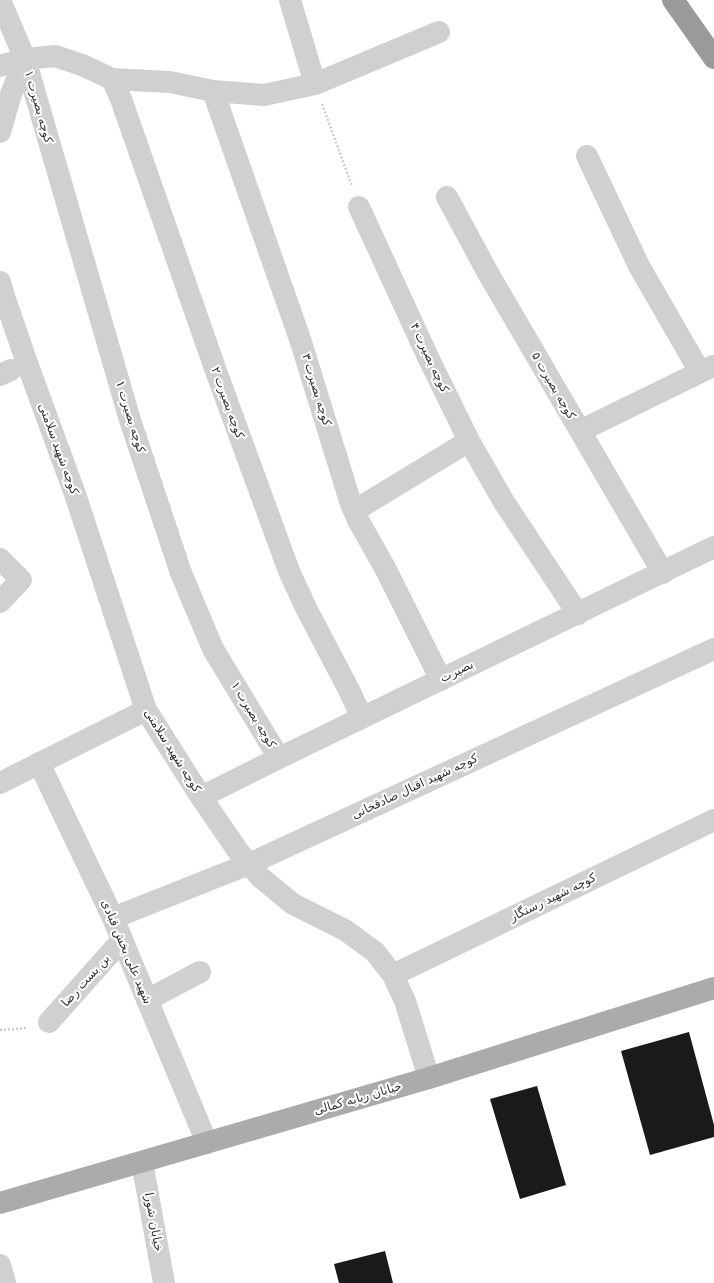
<!DOCTYPE html>
<meta charset="utf-8">
<style>
body{margin:0}
canvas{display:block;background:#fff}
</style>
<canvas width="714" height="1283"></canvas>
<script>
const g = document.querySelector('canvas').getContext('2d');
g.lineJoin = 'round';
function paint(path, color) { g.fillStyle = color; g.fill(path, 'evenodd'); }
const poly = rows => new Path2D(rows.map(r => 'M' + r).join(''));
function trace(path, color, width, dash) { g.strokeStyle = color; g.lineWidth = width; g.lineCap = dash ? 'butt' : 'round'; g.setLineDash(dash || []); g.stroke(path); }
function write(font, color, halo, rows, align = 'center') {
  g.font = font + ' "DejaVu Sans","Noto Sans Arabic",sans-serif'; g.lineWidth = 4; g.setLineDash([]); g.textBaseline = 'middle'; g.strokeStyle = halo; g.fillStyle = color; for (const [text, x, y, turn = 0] of rows) {
    g.save(); g.translate(x, y); g.rotate((+turn || 0) * Math.PI / 180); g.textAlign = isNaN(turn) ? turn : align; if (halo) g.strokeText(text, 0, 0); g.fillText(text, 0, 0); g.restore();
  }
}
paint(poly([
 [689,1032,714,1125,714,1137,650,1155,621,1051],
 [537,1086,566,1185,520,1199,490,1099],
 [385,1251,393,1283,339,1283,334,1264]
]), '#1a1a1a');
trace(poly([
 [322,104,352,186],
 [0,1030,28,1028]
]), '#cdcdcd', 2.5, [2, 2]);
trace(poly([
 [0,0,25,59,55,56,82,65,112,79,170,82,213,91,264,95,315,84,439,32],
 [290,0,315,84],
 [25,59,130,420,181,573,213,649,279,758],
 [0,66,25,59],
 [112,79,121,99,217,374,289,571,306,608,349,690,362,718],
 [213,91,300,339,351,504,358,520,385,568,441,680],
 [0,132,11,94,25,59],
 [587,156,639,266,700,372],
 [447,197,488,273,663,573],
 [359,207,427,355,469,441,504,502,578,614],
 [0,282,5,299,27,363,75,494,146,710,201,797,238,851,260,877,293,904,345,930,375,952,393,975,405,1001,429,1078],
 [0,375,11,370],
 [580,431,713,366],
 [354,511,469,441],
 [0,559,21,580,0,602],
 [39,763,113,918,207,1143],
 [0,783,146,710],
 [201,797,279,758,714,547],
 [113,918,249,864,714,649],
 [393,975,714,820],
 [147,1000,200,972],
 [49,1022,122,940],
 [142,1162,164,1283],
 [0,1265,5,1283]
]), '#d0d0d0', 22);
trace(poly([
 [0,1203,429,1078,714,988]
]), '#ababab', 22);
trace(poly([
 [673,0,714,58]
]), '#9a9a9a', 22);
write('12px', '#333', '#fff', [
 ["کوچه بصیرت ۱",38,107,74],
 ["کوچه بصیرت ۴",429,358,65],
 ["کوچه بصیرت ۵",553,386,60],
 ["کوچه بصیرت ۳",316,390,73],
 ["کوچه بصیرت ۲",227,403,70],
 ["کوچه بصیرت ۱",130,417,73],
 ["کوچه شهید سلامتی",58,449,70],
 ["بصیرت",457,672,-26],
 ["کوچه بصیرت ۱",253,715,59],
 ["کوچه شهید سلامتی",172,751,58],
 ["کوچه شهید اقبال صادقخانی",415,787,-25],
 ["کوچه شهید رستگار",553,898,-26],
 ["شهید علی بخش قبادی",126,952,67],
 ["بن بست رضا",86,981,-48],
 ["خیابان ربابه کمالی",358,1099,-16],
 ["خیابان شورا",153,1222,80]
]);
</script>
